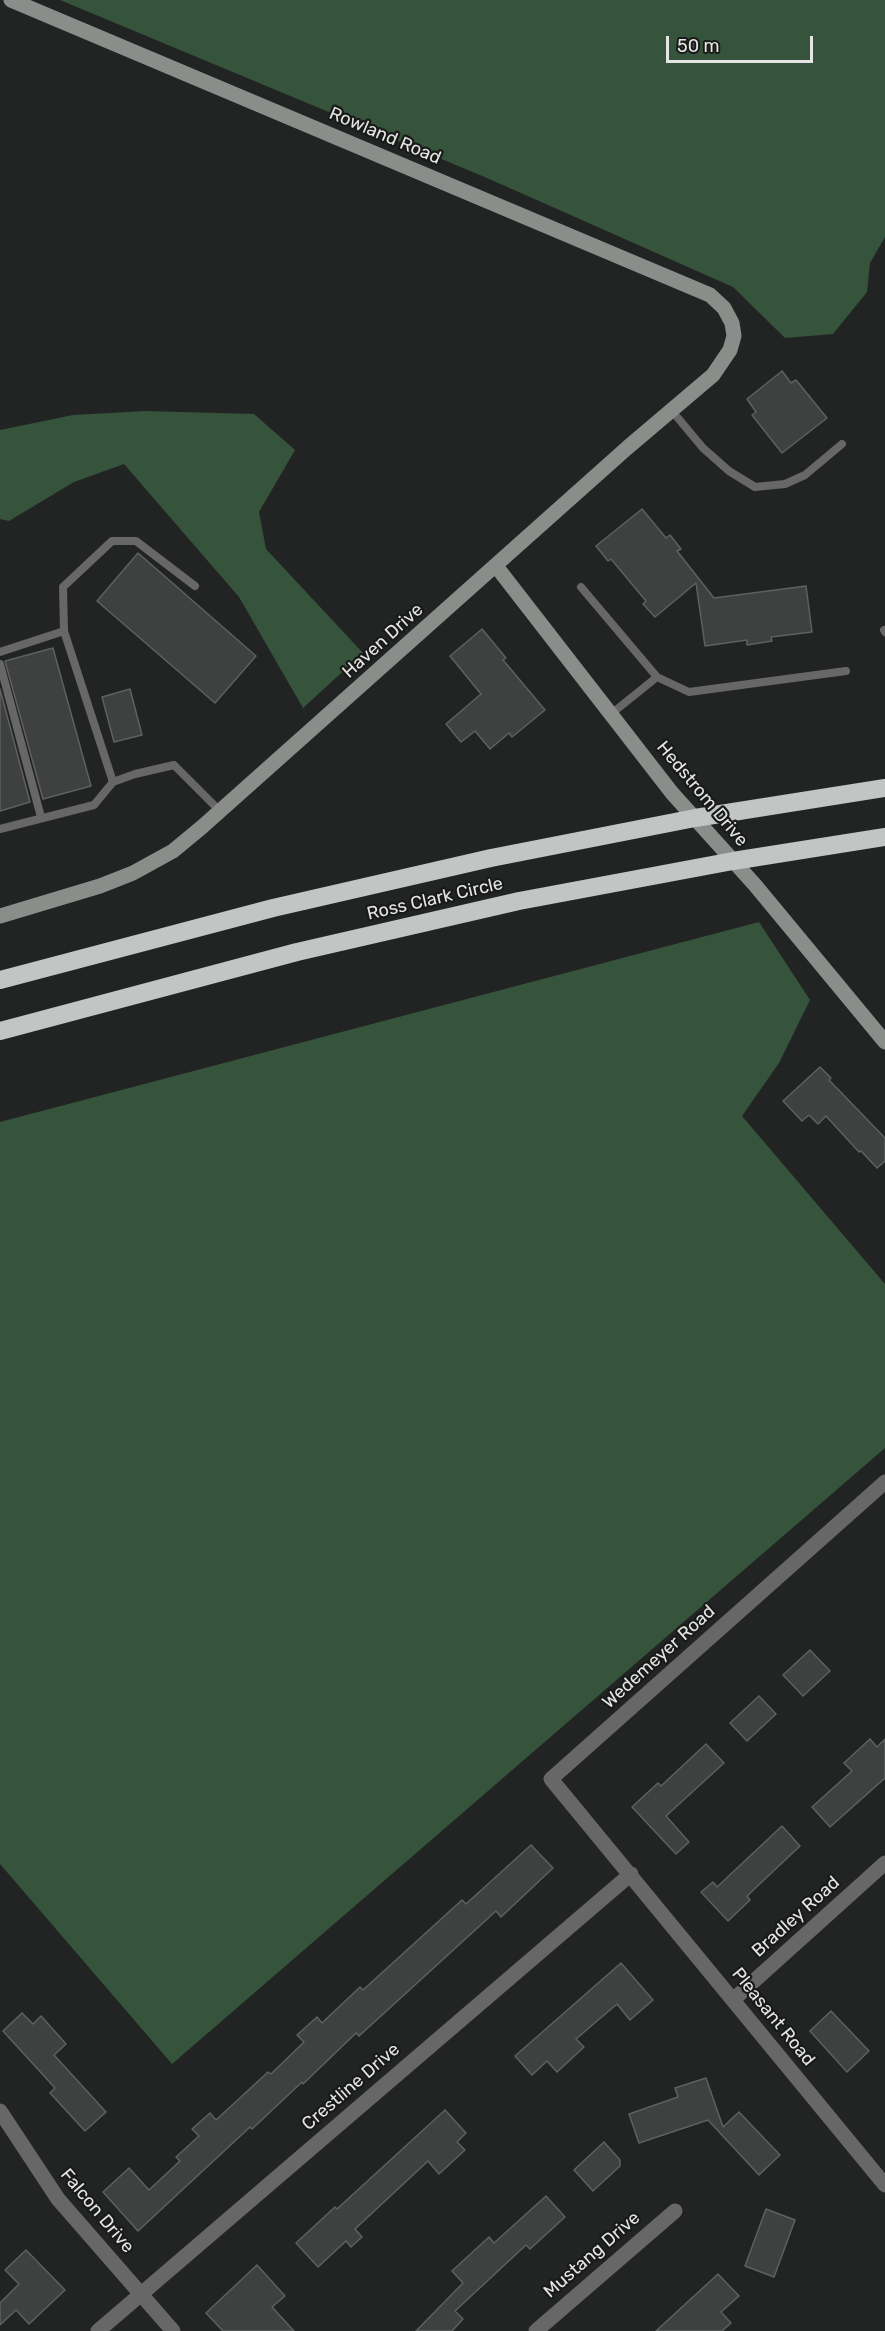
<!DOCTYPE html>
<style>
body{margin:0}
#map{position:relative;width:885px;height:2331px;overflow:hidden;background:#222423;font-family:Rubik,sans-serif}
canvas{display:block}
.scale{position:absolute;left:666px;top:36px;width:147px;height:27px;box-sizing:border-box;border:3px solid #e4e5e4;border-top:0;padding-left:8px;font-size:18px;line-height:21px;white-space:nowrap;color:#e4e5e4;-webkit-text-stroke:4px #191b19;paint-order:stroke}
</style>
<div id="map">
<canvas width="885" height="2331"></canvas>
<div class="scale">50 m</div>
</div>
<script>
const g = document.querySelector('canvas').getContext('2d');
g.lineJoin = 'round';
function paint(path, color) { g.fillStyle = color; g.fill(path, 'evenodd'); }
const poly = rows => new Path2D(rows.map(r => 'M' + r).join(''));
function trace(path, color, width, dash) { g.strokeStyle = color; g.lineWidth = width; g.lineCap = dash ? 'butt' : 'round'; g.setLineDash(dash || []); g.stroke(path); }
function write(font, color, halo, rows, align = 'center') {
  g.font = font + ' Rubik,sans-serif'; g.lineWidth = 4.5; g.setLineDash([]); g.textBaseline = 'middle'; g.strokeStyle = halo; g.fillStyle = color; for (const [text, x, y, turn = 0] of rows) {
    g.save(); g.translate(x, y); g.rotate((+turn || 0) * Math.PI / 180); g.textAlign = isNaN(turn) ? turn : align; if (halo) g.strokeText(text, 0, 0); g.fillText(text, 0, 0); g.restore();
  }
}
paint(poly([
 [60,0,885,0,885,237,870,263,867,292,833,334,785,338,733,287,487,178],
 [145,411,254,414,295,450,259,512,266,549,363,653,303,708,239,597,124,464,74,482,9,521,0,519,0,430,73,415],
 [759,922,810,1000,779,1063,742,1116,885,1284,885,1448,172,2064,0,1864,0,1122]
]), '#36533b');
const building = poly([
 [782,371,791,383,796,380,827,418,782,453,752,415,756,412,747,399,782,371],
 [642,509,666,538,670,535,681,549,677,551,714,598,806,586,812,632,771,637,772,641,747,645,747,640,705,646,696,583,655,617,643,604,646,601,611,559,608,561,596,546,642,509],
 [138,553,256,656,215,703,97,601,138,553],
 [482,629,506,658,503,660,545,710,512,737,509,733,490,749,475,731,461,742,446,724,481,694,450,656,482,629],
 [53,648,91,786,43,799,5,661,53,648],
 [0,689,30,802,0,811,0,689],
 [130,689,142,735,114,742,102,697,130,689],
 [820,1067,831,1078,829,1080,885,1138,885,1161,877,1168,861,1151,859,1152,826,1116,818,1124,809,1115,802,1121,783,1101,820,1067],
 [810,1650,830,1671,803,1696,783,1675,810,1650],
 [759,1696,776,1714,747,1741,730,1723,759,1696],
 [870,1739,877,1747,885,1739,885,1778,830,1827,812,1807,852,1771,844,1763,870,1739],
 [706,1744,724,1763,666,1816,689,1842,676,1854,632,1807,658,1783,661,1786,706,1744],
 [782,1826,800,1846,747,1896,750,1900,728,1921,701,1892,713,1882,717,1887,782,1826],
 [531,1845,553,1868,501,1917,496,1911,359,2036,356,2033,303,2084,302,2082,252,2129,250,2127,138,2231,103,2192,129,2168,149,2190,180,2161,176,2157,199,2136,192,2129,210,2113,216,2120,268,2072,271,2074,304,2042,297,2035,317,2017,322,2023,360,1987,363,1990,462,1900,466,1904,531,1845],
 [621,1963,653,2000,630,2020,617,2004,576,2039,584,2047,557,2072,547,2061,532,2075,515,2056,621,1963],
 [831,2011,869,2051,847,2072,810,2031,831,2011],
 [22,2013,33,2024,41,2016,66,2044,54,2055,106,2112,85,2131,50,2093,55,2088,3,2031,22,2013],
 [706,2078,723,2127,739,2112,780,2155,759,2175,708,2120,639,2143,629,2114,678,2097,675,2088,706,2078],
 [445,2110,466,2133,457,2142,465,2150,439,2174,428,2161,355,2229,362,2237,351,2247,346,2241,318,2267,296,2243,335,2207,337,2209,445,2110],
 [604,2142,620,2160,620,2166,593,2191,574,2170,604,2142],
 [546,2196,565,2217,530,2249,526,2245,455,2311,463,2319,452,2331,416,2331,463,2283,452,2271,489,2237,494,2243,546,2196],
 [766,2209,795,2220,774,2277,745,2266,766,2209],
 [26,2250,65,2290,29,2324,16,2310,0,2325,0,2303,19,2284,5,2270,26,2250],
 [257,2265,285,2296,272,2307,294,2331,223,2331,206,2313,257,2265],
 [718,2274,739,2296,721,2312,731,2323,722,2331,656,2331,718,2274]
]);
paint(building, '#3e413f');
trace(building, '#5e615f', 1.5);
trace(poly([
 [672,411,703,448,729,471,755,487,785,484,805,475,842,444],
 [581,587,657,677,611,714],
 [884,630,885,632],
 [64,631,113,782],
 [0,652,64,631,63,587,112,541,136,541,195,586],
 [0,664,41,817],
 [657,677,689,692,846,671],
 [0,829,94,805,113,782,135,774,174,765,220,811]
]), '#666766', 8);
trace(poly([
 [885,1482,551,1779,885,2185],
 [734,1999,885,1863],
 [0,2111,58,2199,173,2331],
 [98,2331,631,1874],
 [536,2331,675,2211]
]), '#666766', 15);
trace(poly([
 [496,566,672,793,755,885,885,1042],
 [0,916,100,886,133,873,173,851,202,827,627,448,713,375,730,350,734,336,732,323,724,308,710,295,11,0]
]), '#8b8d8b', 15);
trace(poly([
 [0,980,273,908,491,858,695,818,885,788],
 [0,1031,297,952,519,901,733,861,885,837]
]), '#c2c5c3', 18);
write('18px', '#e4e5e4', '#191b19', [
 ["Rowland Road",385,136,23],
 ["Haven Drive",383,641,-42],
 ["Hedstrom Drive",702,794,50],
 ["Ross Clark Circle",435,899,-13],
 ["Wedemeyer Road",659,1657,-42],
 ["Bradley Road",796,1917,-42],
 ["Pleasant Road",773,2017,51],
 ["Crestline Drive",351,2087,-41],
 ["Falcon Drive",97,2211,50],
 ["Mustang Drive",592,2255,-41]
]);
</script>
